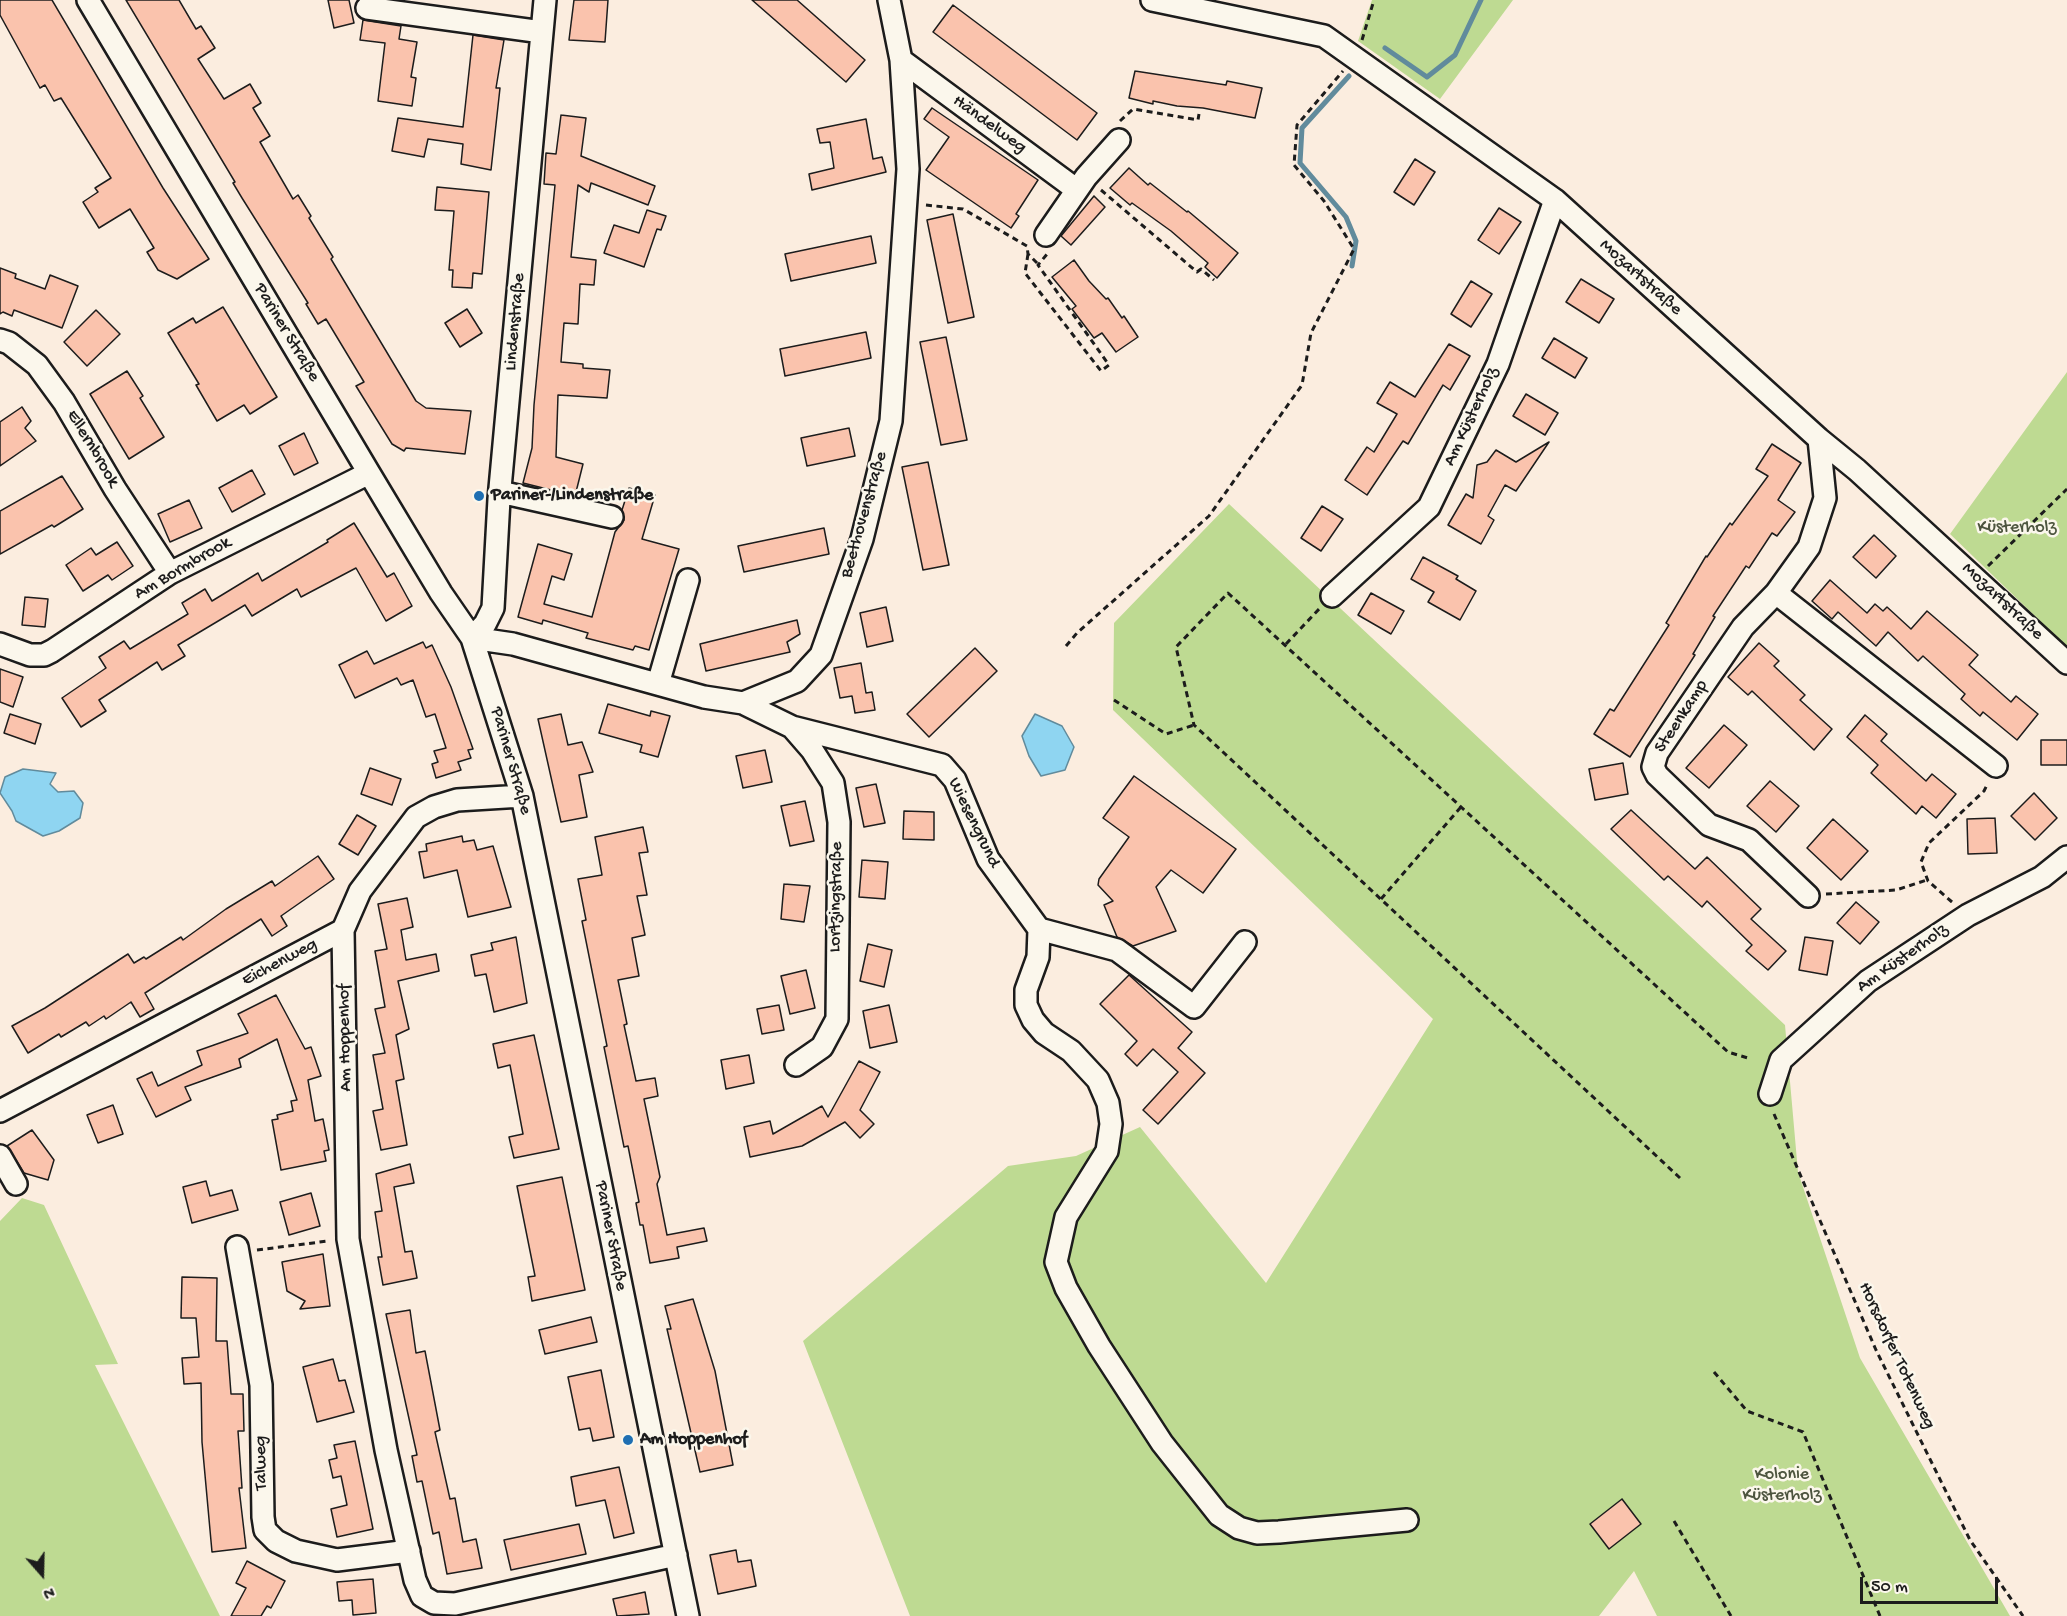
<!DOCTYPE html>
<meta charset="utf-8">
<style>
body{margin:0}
#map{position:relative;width:2067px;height:1616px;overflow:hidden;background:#fbeddf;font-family:"Gochi Hand",sans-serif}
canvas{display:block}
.north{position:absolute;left:12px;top:1544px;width:60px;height:60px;-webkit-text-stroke:4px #fbf7ec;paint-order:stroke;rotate:160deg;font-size:16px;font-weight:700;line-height:24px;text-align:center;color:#1c1c1c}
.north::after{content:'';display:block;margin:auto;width:21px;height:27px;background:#1c1c1c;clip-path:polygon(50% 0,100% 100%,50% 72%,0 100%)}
.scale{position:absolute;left:1860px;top:1577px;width:138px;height:27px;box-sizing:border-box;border:3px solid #1c1c1c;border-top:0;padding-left:8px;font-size:18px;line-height:21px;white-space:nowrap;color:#1c1c1c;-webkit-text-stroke:4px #fbf7ec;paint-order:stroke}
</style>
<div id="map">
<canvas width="2067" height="1616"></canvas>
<div class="north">N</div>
<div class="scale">50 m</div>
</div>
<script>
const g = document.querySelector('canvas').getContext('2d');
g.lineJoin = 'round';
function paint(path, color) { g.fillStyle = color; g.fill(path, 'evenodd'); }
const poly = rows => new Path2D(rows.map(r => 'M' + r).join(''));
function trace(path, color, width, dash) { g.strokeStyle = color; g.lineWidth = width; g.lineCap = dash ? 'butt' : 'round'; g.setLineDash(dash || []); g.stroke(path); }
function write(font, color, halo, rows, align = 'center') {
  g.font = font + ' "Gochi Hand",sans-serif'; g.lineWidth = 5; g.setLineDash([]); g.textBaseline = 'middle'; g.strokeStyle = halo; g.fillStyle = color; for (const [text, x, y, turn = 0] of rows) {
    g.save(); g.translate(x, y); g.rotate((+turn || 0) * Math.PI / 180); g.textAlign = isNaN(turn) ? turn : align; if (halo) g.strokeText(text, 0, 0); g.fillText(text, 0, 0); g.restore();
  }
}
paint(poly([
 [1372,0,1513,0,1440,99,1358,41],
 [2067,372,2067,647,1950,534],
 [1229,504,1785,1025,1798,1172,1860,1358,2010,1616,1657,1616,1634,1571,1599,1616,910,1616,803,1341,1008,1166,1076,1156,1140,1127,1266,1283,1433,1019,1113,710,1114,623],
 [22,1198,44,1205,118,1364,95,1365,220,1616,0,1616,0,1221]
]), '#beda92');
const water = poly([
 [1035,714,1062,726,1074,747,1065,770,1041,776,1029,756,1022,736,1035,714],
 [23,769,56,773,50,784,58,792,74,791,83,803,80,818,59,831,43,836,16,821,12,811,0,793,5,777,23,769]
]);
paint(water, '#8fd5f1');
trace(water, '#618b9c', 1.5);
trace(poly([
 [1385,48,1427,77,1455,55,1481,0],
 [1349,76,1302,128,1300,163,1346,217,1356,241,1352,266]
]), '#618b9c', 5);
const building = poly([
 [0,0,52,0,163,188,209,259,177,279,158,270,147,252,154,248,130,209,99,228,83,202,98,192,95,188,111,178,61,98,54,101,45,85,40,88,0,15,0,0],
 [126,0,179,0,196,29,201,26,215,48,198,59,224,99,250,84,261,103,253,108,270,136,260,142,293,199,298,195,311,216,309,218,333,257,331,259,416,401,426,408,471,411,465,454,406,448,404,451,392,444,356,386,364,382,326,319,318,324,306,304,308,303,242,198,233,183,235,182,126,0],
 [328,0,349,0,354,23,334,28,328,0],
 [574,0,608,0,605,42,569,40,574,0],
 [752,0,797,0,865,60,846,82,752,0],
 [953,5,1097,113,1077,140,933,32,953,5],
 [363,20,401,26,399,39,417,42,411,77,416,78,412,106,378,101,385,43,360,40,363,20],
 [473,35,504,40,496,88,500,88,491,170,461,164,463,144,428,139,424,157,392,151,398,118,463,127,473,35],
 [1135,71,1226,85,1227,81,1262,88,1255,118,1203,108,1177,106,1153,101,1153,104,1129,98,1135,71],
 [932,108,1038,180,1016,214,1019,216,1011,228,926,170,949,137,924,119,932,108],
 [561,115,586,118,581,156,655,186,648,205,591,183,589,192,578,185,571,257,596,260,594,285,580,284,578,324,564,323,561,362,583,364,583,368,610,370,607,398,558,395,556,457,583,464,575,496,523,483,532,448,534,405,555,185,544,184,546,153,556,154,561,115],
 [866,119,873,159,882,157,886,172,812,190,809,174,834,168,830,142,820,143,817,129,866,119],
 [1415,159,1435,172,1414,205,1394,192,1415,159],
 [1129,168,1148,185,1150,183,1187,212,1188,211,1238,253,1217,278,1205,267,1208,263,1171,231,1132,203,1130,205,1110,188,1129,168],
 [437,187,489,192,482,274,473,273,472,288,452,287,453,270,449,270,454,211,435,210,437,187],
 [1094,196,1105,207,1071,245,1061,236,1094,196],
 [1499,208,1521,222,1499,254,1478,240,1499,208],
 [647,210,666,216,661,230,657,229,644,267,604,253,614,225,639,233,647,210],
 [953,214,974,317,948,323,927,220,953,214],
 [871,236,876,263,791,281,785,254,871,236],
 [1074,260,1089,281,1106,299,1108,298,1122,318,1124,316,1138,337,1116,352,1102,333,1094,338,1072,309,1076,306,1052,277,1074,260],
 [0,268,16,274,15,278,45,289,50,275,78,286,62,328,14,310,12,316,3,312,0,314,0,268],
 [1581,279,1614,299,1599,323,1566,302,1581,279],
 [1471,281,1492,294,1471,327,1451,314,1471,281],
 [223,307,277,397,250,414,244,405,217,421,196,385,199,384,168,333,193,318,196,323,223,307],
 [467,309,482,333,460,347,445,323,467,309],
 [96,310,120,334,87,366,64,342,96,310],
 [866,332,871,358,785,376,780,349,866,332],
 [946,337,967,440,941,445,920,342,946,337],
 [1554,338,1587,358,1575,378,1542,358,1554,338],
 [1449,344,1470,356,1450,390,1443,385,1408,444,1403,441,1367,495,1345,480,1367,447,1374,452,1397,414,1377,403,1390,382,1415,397,1449,344],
 [127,371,143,396,140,398,164,437,129,459,90,394,127,371],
 [1526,394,1558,413,1545,435,1513,416,1526,394],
 [22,407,31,421,25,428,36,441,0,466,0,422,22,407],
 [849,428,855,456,807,466,801,438,849,428],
 [304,433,318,463,294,475,279,446,304,433],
 [1549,442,1516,491,1505,485,1488,516,1494,520,1481,544,1448,525,1466,494,1473,498,1477,465,1487,462,1496,450,1516,462,1549,442],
 [1772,444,1801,463,1778,500,1795,512,1777,536,1772,533,1749,568,1746,566,1713,616,1715,617,1693,654,1695,655,1630,757,1594,734,1610,709,1614,711,1669,625,1666,623,1706,556,1707,557,1730,523,1732,525,1768,476,1756,469,1772,444],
 [928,462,949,565,923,570,902,467,928,462],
 [252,470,265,494,232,512,219,488,252,470],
 [62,476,83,509,54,527,52,525,0,554,0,511,62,476],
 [629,488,655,495,642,539,679,549,649,650,635,646,633,650,586,638,588,633,543,620,542,624,518,617,538,544,572,554,564,580,552,576,544,604,592,617,615,532,624,520,622,510,629,488],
 [189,500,202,528,170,542,158,514,189,500],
 [1322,506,1343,519,1321,551,1301,538,1322,506],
 [354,523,387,577,394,573,412,606,386,621,356,568,301,597,297,589,252,616,245,605,178,645,185,656,162,670,157,662,99,700,106,711,81,727,62,698,106,668,99,657,124,641,130,649,188,614,182,603,205,589,212,601,258,573,262,581,328,542,327,540,354,523],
 [824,528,829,554,744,572,738,546,824,528],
 [1874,535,1896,556,1876,578,1853,557,1874,535],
 [117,542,133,566,112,580,108,575,83,591,66,565,91,548,96,555,117,542],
 [1423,557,1458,576,1456,579,1476,591,1460,620,1428,602,1434,592,1411,579,1423,557],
 [1830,580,1867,613,1875,604,1883,611,1887,607,1911,629,1927,611,1978,655,1969,665,2011,702,2016,696,2038,714,2017,740,1983,712,1980,716,1961,699,1965,694,1923,656,1918,661,1888,632,1876,646,1838,612,1832,619,1812,601,1830,580],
 [1371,593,1404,611,1391,634,1358,615,1371,593],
 [25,597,48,599,45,627,22,625,25,597],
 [886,607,893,641,867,647,860,613,886,607],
 [797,620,800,634,787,642,790,652,706,671,700,644,797,620],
 [423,642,426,648,432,645,451,687,473,749,468,750,471,758,458,762,461,770,436,778,432,764,438,762,434,751,446,748,435,714,426,717,413,680,401,685,397,678,355,698,339,665,367,651,374,664,423,642],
 [1759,643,1779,661,1774,666,1805,695,1800,700,1832,729,1814,750,1752,691,1748,695,1728,677,1759,643],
 [975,648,997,671,929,737,907,714,975,648],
 [861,663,866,693,872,692,875,710,855,713,852,696,840,698,834,668,861,663],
 [0,669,23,677,13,707,0,702,0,669],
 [608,704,650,716,651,711,670,716,658,757,640,752,642,745,599,733,608,704],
 [10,714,41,724,35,744,4,733,10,714],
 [561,714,568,745,582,742,593,772,579,775,587,817,561,822,538,719,561,714],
 [1865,715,1887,734,1881,741,1926,781,1932,774,1956,794,1936,818,1922,806,1916,814,1871,773,1878,765,1847,737,1865,715],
 [1724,725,1747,745,1709,788,1686,768,1724,725],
 [2041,740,2067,740,2067,765,2041,765,2041,740],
 [765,750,772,782,743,788,736,756,765,750],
 [1623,763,1628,794,1595,800,1589,769,1623,763],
 [370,768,401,779,392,805,361,794,370,768],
 [1134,776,1236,849,1203,893,1171,870,1156,887,1176,931,1133,946,1117,937,1104,905,1113,901,1098,885,1099,879,1129,837,1103,818,1134,776],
 [1770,781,1799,806,1776,832,1747,806,1770,781],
 [876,784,885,823,864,827,856,788,876,784],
 [2034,793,2057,818,2035,840,2011,816,2034,793],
 [805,801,814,841,790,846,781,806,805,801],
 [1631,810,1695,869,1707,857,1761,909,1751,919,1786,951,1768,970,1746,951,1752,945,1707,901,1702,907,1668,876,1664,880,1611,829,1631,810],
 [904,811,934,812,934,840,903,839,904,811],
 [357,815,376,826,358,855,339,844,357,815],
 [1995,818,1997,853,1968,854,1967,819,1995,818],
 [1833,819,1868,851,1841,880,1807,848,1833,819],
 [643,827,648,852,639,853,647,895,637,896,645,935,632,938,639,976,618,980,627,1024,624,1025,636,1081,655,1078,658,1096,644,1099,660,1177,657,1184,667,1235,704,1228,707,1241,677,1247,679,1258,650,1263,643,1225,640,1225,636,1203,639,1202,628,1146,624,1147,604,1047,607,1046,582,921,586,920,578,879,602,875,595,837,643,827],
 [462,836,463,842,474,840,477,850,493,846,511,907,468,917,457,870,424,878,419,852,427,851,426,844,462,836],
 [318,856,334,879,281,916,287,926,272,936,261,919,145,993,154,1009,140,1017,131,1002,106,1019,104,1016,89,1026,86,1022,61,1037,59,1034,28,1053,12,1026,45,1008,128,954,134,963,144,957,146,959,181,937,183,940,226,909,272,881,275,886,318,856],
 [862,860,888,862,885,899,859,897,862,860],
 [784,884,810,886,804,922,781,919,784,884],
 [407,898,413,927,401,930,406,960,436,954,439,971,398,981,409,1029,396,1035,404,1079,396,1081,407,1145,381,1150,373,1111,383,1109,373,1055,385,1053,375,1009,385,1007,375,951,387,949,378,904,407,898],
 [1856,902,1879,922,1860,944,1837,923,1856,902],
 [516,937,527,1003,494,1012,486,974,475,976,471,955,493,950,491,943,516,937],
 [1805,937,1833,941,1827,975,1799,970,1805,937],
 [868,944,892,950,884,987,860,981,868,944],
 [806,970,815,1008,790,1014,781,976,806,970],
 [1129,975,1192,1032,1178,1048,1205,1073,1158,1124,1143,1110,1178,1072,1153,1049,1137,1066,1125,1054,1137,1041,1100,1004,1129,975],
 [276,995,305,1049,311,1047,321,1076,308,1080,315,1121,323,1119,329,1150,324,1151,326,1161,281,1170,272,1120,278,1119,277,1115,293,1111,291,1101,297,1100,277,1039,239,1059,241,1067,185,1087,191,1100,156,1117,137,1079,152,1072,158,1086,202,1065,197,1051,248,1033,238,1014,276,995],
 [779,1005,784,1030,762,1034,757,1009,779,1005],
 [889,1005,897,1042,870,1048,863,1011,889,1005],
 [534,1035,559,1149,514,1158,509,1137,523,1134,510,1065,498,1068,493,1044,534,1035],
 [749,1055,754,1083,726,1089,721,1060,749,1055],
 [859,1061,880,1072,860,1110,874,1124,860,1138,845,1122,802,1146,750,1157,744,1127,770,1121,773,1134,822,1106,828,1117,859,1061],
 [113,1105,123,1134,98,1143,87,1115,113,1105],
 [32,1130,54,1160,48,1180,24,1173,7,1146,32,1130],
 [410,1164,414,1183,394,1187,405,1252,412,1251,417,1278,383,1285,378,1257,382,1257,375,1212,382,1211,376,1174,410,1164],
 [562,1177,585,1290,532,1301,528,1277,535,1276,517,1186,562,1177],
 [206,1181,210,1196,232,1190,238,1210,192,1223,183,1187,206,1181],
 [311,1193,320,1226,289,1235,280,1202,311,1193],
 [323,1254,330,1306,300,1309,305,1301,287,1291,282,1262,323,1254],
 [182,1277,217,1278,216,1341,227,1341,231,1394,243,1394,244,1431,238,1431,242,1488,239,1488,246,1548,212,1552,202,1442,201,1383,184,1384,182,1358,199,1357,196,1318,181,1318,182,1277],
 [693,1299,715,1371,733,1465,700,1472,667,1329,671,1329,665,1306,693,1299],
 [410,1310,416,1353,425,1351,440,1430,435,1432,450,1499,455,1498,463,1542,476,1539,482,1568,447,1574,439,1532,433,1534,422,1481,417,1482,412,1456,417,1455,386,1314,410,1310],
 [591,1317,597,1342,545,1354,539,1330,591,1317],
 [333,1359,339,1381,345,1380,354,1412,317,1422,303,1367,333,1359],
 [601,1370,614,1437,593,1441,590,1428,579,1430,568,1377,601,1370],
 [355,1441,373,1529,337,1537,331,1509,347,1505,341,1476,333,1478,329,1460,337,1458,334,1445,355,1441],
 [619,1467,634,1533,614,1538,605,1500,576,1506,571,1477,619,1467],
 [1622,1499,1641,1524,1609,1549,1590,1524,1622,1499],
 [579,1524,586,1554,511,1570,504,1540,579,1524],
 [736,1550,738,1562,751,1560,756,1586,718,1594,710,1555,736,1550],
 [247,1561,285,1581,271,1608,267,1606,261,1616,231,1616,246,1588,236,1583,247,1561],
 [373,1579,376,1613,353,1615,352,1600,339,1601,337,1582,373,1579],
 [645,1592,649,1614,617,1616,613,1599,645,1592]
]);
paint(building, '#fac3ad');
trace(building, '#1c1c1c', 1.5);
const minor = poly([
 [88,0,369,473,441,593,472,638,522,796,688,1616],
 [1152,0,1324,36,1555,200,1819,439,1857,470,2067,663],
 [367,8,542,32],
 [901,60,1077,190],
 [1046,235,1086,177,1119,140],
 [0,340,9,343,37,365,64,402,115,489,170,573],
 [500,492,612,517],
 [1776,593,1996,766],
 [1332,596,1429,507,1498,364,1555,200],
 [472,638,513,644,704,697,743,703,797,681,821,655,862,539,891,421,908,169,901,60,889,0],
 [472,638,485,624,493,608,499,499,545,0],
 [0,644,30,655,44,655,52,651,170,573,369,473],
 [658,684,688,580],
 [743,703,792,727,942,765,955,780,988,859,1039,929,1117,950,1194,1007,1245,942],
 [792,727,812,750,833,783,839,822,837,1019,822,1047,796,1065],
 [1808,896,1749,840,1709,825,1657,775,1653,767,1657,753,1743,627,1776,593,1809,547,1825,498,1819,439],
 [1039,929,1038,957,1026,990,1026,1005,1033,1020,1044,1033,1071,1051,1098,1080,1108,1103,1111,1124,1107,1151,1066,1217,1056,1262,1066,1288,1099,1346,1162,1443,1219,1515,1239,1528,1257,1533,1279,1532,1407,1520],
 [343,930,348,1239,386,1450,415,1580,422,1596,434,1603,455,1604,676,1555],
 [1770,1094,1781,1060,1868,981,1968,915,2042,877,2067,857],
 [0,1111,343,930,360,891,416,817,434,807,457,800,522,796],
 [0,1156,16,1184],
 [237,1247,261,1385,263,1517,265,1530,276,1541,296,1551,337,1560,409,1551]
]);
trace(minor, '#1c1c1c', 26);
trace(poly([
 [1362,40,1374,0],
 [1120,121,1133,109,1198,120,1199,114],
 [1101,190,1197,272,1201,269,1214,280],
 [926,205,963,209,1027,246,1028,254,1038,264],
 [1028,254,1025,273,1101,371,1109,365,1038,265,1048,253],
 [1988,566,2067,489],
 [1286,644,1320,608],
 [1066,646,1077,633,1209,516,1302,385,1311,333,1354,249,1324,201,1294,165,1297,125,1343,71],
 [1114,700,1166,734,1194,725],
 [1826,894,1896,890,1927,880],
 [1381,899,1461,807],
 [1952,902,1928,881,1921,862,1929,843,1984,791,1988,783],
 [1774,1114,1876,1350,1970,1540,2023,1616],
 [1680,1178,1194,725,1176,647,1228,593,1728,1052,1748,1058],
 [257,1250,328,1241],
 [1714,1372,1747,1411,1803,1432,1880,1616],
 [1674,1521,1731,1616]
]), '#1c1c1c', 3, [6, 4.5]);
trace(minor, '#fbf7ec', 21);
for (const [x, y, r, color] of [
 [479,496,6,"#1f6fb2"],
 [628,1440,6,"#1f6fb2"]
]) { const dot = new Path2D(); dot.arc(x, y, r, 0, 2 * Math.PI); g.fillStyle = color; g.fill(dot); trace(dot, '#fbf7ec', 2); }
write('18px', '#1c1c1c', '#fbf7ec', [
 ["Händelweg",989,125,36],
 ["Mozartstraße",1640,278,42],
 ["Lindenstraße",516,322,-85],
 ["Pariner Straße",286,333,59],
 ["Am Küsterholz",1472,417,-65],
 ["Ellernbrook",92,449,59],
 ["Beethovenstraße",865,515,-74],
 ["Am Bormbrook",183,569,-30],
 ["Mozartstraße",2002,602,43],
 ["Steenkamp",1682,717,-57],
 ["Pariner Straße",510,761,74],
 ["Wiesengrund",973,823,64],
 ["Lortzingstraße",837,897,-89],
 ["Am Küsterholz",1903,959,-35],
 ["Eichenweg",280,963,-28],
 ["Am Hoppenhof",346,1038,-91],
 ["Pariner Straße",610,1236,79],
 ["Horsdorfer Totenweg",1896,1356,65],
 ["Talweg",262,1463,-91]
]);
write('bold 18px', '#1c1c1c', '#fbf7ec', [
 ["Pariner-/Lindenstraße",491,496],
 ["Am Hoppenhof",640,1440]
], 'left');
write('18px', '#4d553f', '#fbf7ec', [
 ["Küsterholz",2017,528],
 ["Kolonie",1782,1475],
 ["Küsterholz",1782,1496]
]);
</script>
